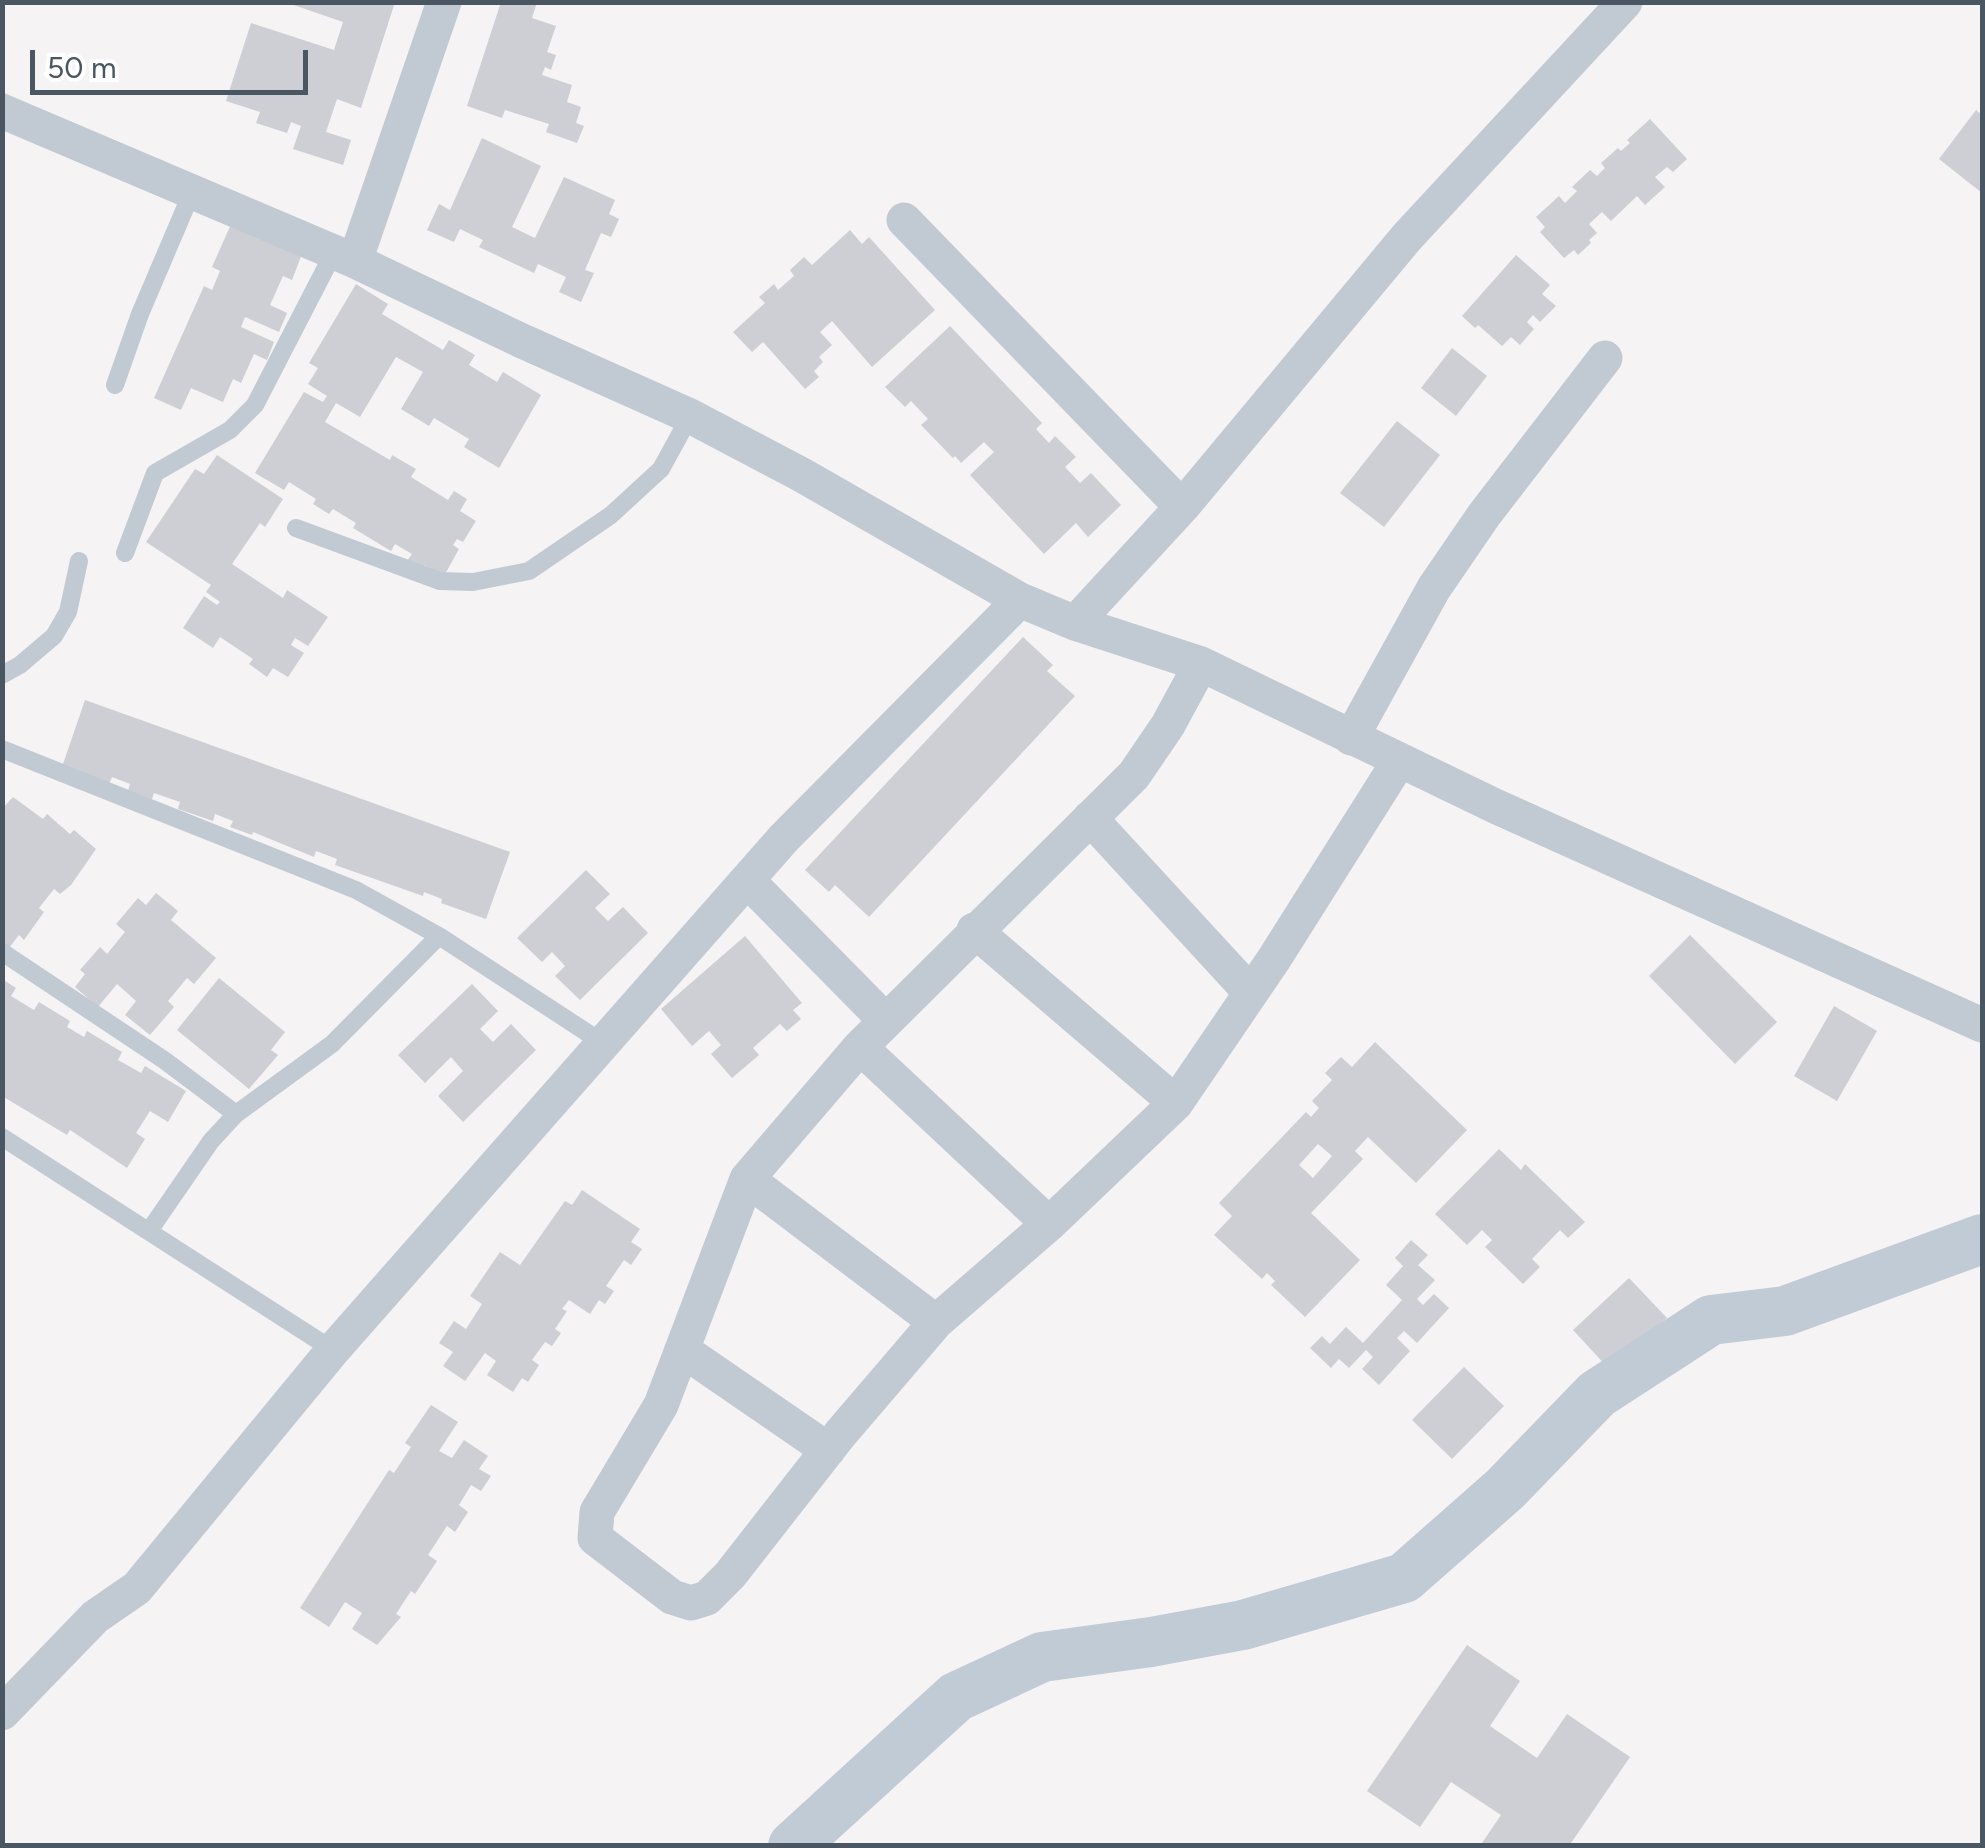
<!DOCTYPE html>
<style>
body{margin:0}
#map{position:relative;width:1985px;height:1848px;overflow:hidden;background:#f5f3f3;font-family:Figtree,sans-serif}
canvas{display:block}
.frame{position:absolute;inset:0;border:5px solid #4a5661;pointer-events:none}
.scale{position:absolute;left:30px;top:50px;width:278px;height:45px;box-sizing:border-box;border:5px solid #4a5661;border-top:0;padding-left:12px;font-size:30px;line-height:35px;white-space:nowrap;color:#4a5661;-webkit-text-stroke:8px #fff;paint-order:stroke}
</style>
<div id="map">
<canvas width="1985" height="1848"></canvas>
<div class="frame"></div>
<div class="scale">50 m</div>
</div>
<script>
const g = document.querySelector('canvas').getContext('2d');
g.lineJoin = 'round';
function paint(path, color) { g.fillStyle = color; g.fill(path, 'evenodd'); }
const poly = rows => new Path2D(rows.map(r => 'M' + r).join(''));
function trace(path, color, width, dash) { g.strokeStyle = color; g.lineWidth = width; g.lineCap = dash ? 'butt' : 'round'; g.setLineDash(dash || []); g.stroke(path); }
paint(poly([
 [285,2,395,2,361,108,337,99,326,132,351,140,343,165,293,149,301,126,291,122,287,133,256,123,260,112,226,101,251,23,334,50,343,22],
 [501,2,537,2,532,18,556,26,547,52,556,55,551,70,545,67,542,75,572,85,567,102,581,107,576,123,584,126,577,143,546,132,549,124,505,110,502,118,467,106],
 [1976,110,1982,115,1982,193,1939,159],
 [1650,119,1687,159,1673,172,1667,167,1655,177,1665,187,1645,205,1637,196,1611,221,1602,212,1589,224,1597,233,1589,240,1591,243,1578,255,1574,250,1564,258,1540,232,1545,227,1536,217,1559,196,1565,203,1577,191,1572,187,1590,170,1597,176,1605,168,1601,163,1618,148,1621,151,1630,143,1627,140],
 [482,138,541,166,512,227,535,238,564,177,615,200,609,214,619,219,611,237,601,233,585,270,594,273,581,302,559,292,566,277,538,264,534,273,479,247,483,240,460,229,454,242,427,230,439,204,450,210],
 [232,222,302,254,292,280,283,276,270,305,287,313,279,332,245,317,241,327,274,342,267,360,254,354,241,383,233,379,223,402,191,388,181,410,154,398,204,286,212,290,220,271,212,267],
 [850,230,862,244,869,237,935,310,872,367,832,321,820,332,832,345,819,357,823,362,814,371,819,377,805,389,763,342,752,352,733,332,765,303,759,297,774,284,778,290,794,276,790,270,804,257,812,265],
 [1516,255,1550,285,1542,294,1556,306,1540,322,1533,315,1527,322,1534,329,1520,345,1511,337,1502,346,1478,325,1475,328,1462,316],
 [356,284,388,304,382,314,443,350,449,340,475,355,469,365,497,382,503,372,541,395,499,468,464,447,469,439,434,418,429,426,401,409,423,372,396,357,360,417,336,403,325,422,390,460,392,455,416,469,411,477,448,500,454,491,467,499,460,511,476,521,463,542,457,539,453,545,459,549,444,576,424,565,422,569,407,561,412,554,395,544,391,551,353,528,356,523,333,509,329,514,313,504,316,499,289,482,284,490,255,473,304,392,323,402,327,396,308,384,318,368,309,363],
 [950,326,1042,423,1036,429,1049,443,1055,436,1076,457,1065,467,1080,483,1091,473,1121,505,1088,537,1076,523,1044,554,970,475,994,452,984,442,961,463,955,456,953,458,921,425,928,419,911,401,905,407,885,387],
 [1452,348,1487,376,1456,416,1421,388],
 [1397,421,1440,455,1384,527,1340,493],
 [217,455,283,499,265,527,260,523,232,564,283,598,287,590,328,617,308,646,295,638,291,645,304,653,288,677,273,668,267,677,249,664,253,659,220,637,213,648,183,628,204,596,217,605,220,602,206,592,211,585,146,542,195,469,204,474],
 [1023,637,1053,665,1047,671,1075,696,869,917,835,885,829,892,805,870],
 [85,700,510,852,486,919,441,903,442,899,424,892,423,896,335,865,337,859,316,851,314,857,253,832,252,835,230,827,233,821,215,814,213,821,178,809,180,802,154,793,152,799,128,791,130,784,112,777,109,784,62,767],
 [13,797,43,819,47,814,70,834,74,830,96,849,71,885,60,894,54,889,39,908,44,912,24,940,19,935,9,948,2,943,2,809],
 [586,870,610,894,595,908,608,921,623,907,648,933,580,1000,555,976,565,966,552,952,542,962,517,938],
 [156,893,178,911,171,920,216,958,194,984,187,978,168,1001,174,1007,150,1035,125,1015,136,1001,117,984,98,1007,75,987,85,974,80,970,100,947,107,954,125,932,116,924,138,898,146,905],
 [1690,935,1777,1022,1735,1064,1649,976],
 [745,936,802,1003,793,1010,801,1019,787,1031,780,1024,753,1048,759,1055,732,1078,711,1054,721,1045,709,1031,692,1046,661,1009],
 [219,978,285,1032,271,1050,278,1055,249,1089,177,1030],
 [2,979,16,988,11,996,34,1010,39,1002,70,1021,67,1027,84,1037,87,1031,122,1052,118,1060,141,1073,145,1066,186,1091,168,1122,150,1111,136,1133,145,1139,127,1168,70,1130,67,1135,2,1096],
 [472,984,498,1011,480,1029,493,1042,511,1024,536,1050,463,1122,438,1096,463,1071,451,1057,425,1083,398,1055],
 [1834,1006,1877,1031,1837,1101,1794,1076],
 [1375,1042,1467,1130,1416,1183,1368,1137,1355,1151,1363,1159,1311,1213,1360,1260,1305,1317,1271,1285,1275,1281,1267,1273,1262,1279,1214,1235,1232,1216,1219,1203,1306,1112,1311,1117,1319,1108,1312,1101,1332,1080,1325,1073,1341,1057,1352,1067],
 [1318,1144,1332,1156,1313,1178,1299,1165],
 [1499,1149,1521,1170,1525,1164,1585,1222,1568,1238,1560,1230,1532,1259,1540,1267,1523,1284,1485,1247,1492,1240,1482,1230,1467,1245,1435,1214],
 [582,1190,640,1229,631,1242,642,1249,631,1265,624,1260,606,1286,614,1291,605,1304,599,1300,590,1314,569,1300,562,1309,567,1311,555,1329,561,1333,552,1346,545,1342,532,1360,539,1365,528,1382,522,1378,513,1392,487,1375,496,1361,485,1353,465,1381,443,1366,453,1352,439,1343,454,1321,466,1329,482,1304,470,1296,500,1252,520,1265,565,1201,572,1205],
 [1411,1240,1428,1255,1418,1265,1435,1280,1417,1299,1423,1305,1434,1294,1449,1308,1417,1343,1404,1331,1397,1338,1410,1351,1379,1385,1362,1369,1373,1357,1366,1350,1349,1368,1339,1359,1331,1368,1310,1348,1322,1336,1330,1344,1346,1327,1363,1343,1402,1300,1386,1285,1403,1266,1395,1258],
 [1629,1278,1667,1318,1610,1370,1573,1330],
 [1464,1367,1504,1406,1452,1459,1412,1420],
 [431,1405,458,1422,439,1451,452,1458,464,1440,488,1456,479,1469,491,1476,481,1491,471,1485,459,1505,468,1512,455,1532,447,1526,428,1555,437,1561,415,1594,411,1591,396,1614,401,1617,377,1645,352,1629,362,1613,345,1602,329,1627,300,1608,389,1470,394,1473,411,1447,405,1443],
 [1467,1645,1520,1681,1490,1726,1537,1758,1567,1714,1630,1757,1569,1846,1480,1846,1501,1815,1451,1782,1420,1827,1367,1791]
]), '#cdcfd5');
trace(poly([
 [115,385,140,314,192,192],
 [296,528,440,581,473,582,529,571,611,515,661,469,690,416],
 [125,553,155,473,230,430,255,405,334,252],
 [2,675,20,665,54,636,68,612,79,561],
 [2,749,356,890,439,936,603,1043],
 [2,952,164,1060,236,1114],
 [2,1137,333,1350],
 [149,1231,211,1141,236,1114,332,1044,439,936]
]), '#c1cad2', 18);
trace(poly([
 [2,111,355,261,520,340,690,416,802,475,1020,600,1075,623,1201,664,1495,806,1982,1025],
 [904,220,1182,507],
 [355,261,444,2],
 [1075,623,1182,507,1407,237,1625,2],
 [1201,664,1168,725,1134,775,860,1047,747,1179,661,1405,597,1512,595,1538,672,1597,691,1603,707,1598,730,1575,841,1433,936,1322,1049,1224,1176,1103,1274,959,1399,761],
 [1351,738,1434,588,1484,515,1605,358],
 [1090,818,1251,993],
 [747,880,886,1021],
 [974,930,1176,1103],
 [860,1047,1049,1224],
 [747,1179,936,1322],
 [684,1351,828,1450],
 [2,1713,95,1617,137,1588,333,1350,784,838,1020,600]
]), '#c1cad2', 35);
trace(poly([
 [793,1846,956,1697,1042,1657,1151,1642,1243,1625,1404,1578,1505,1489,1597,1394,1711,1320,1785,1311,1982,1239]
]), '#c1cbd6', 50);
</script>
